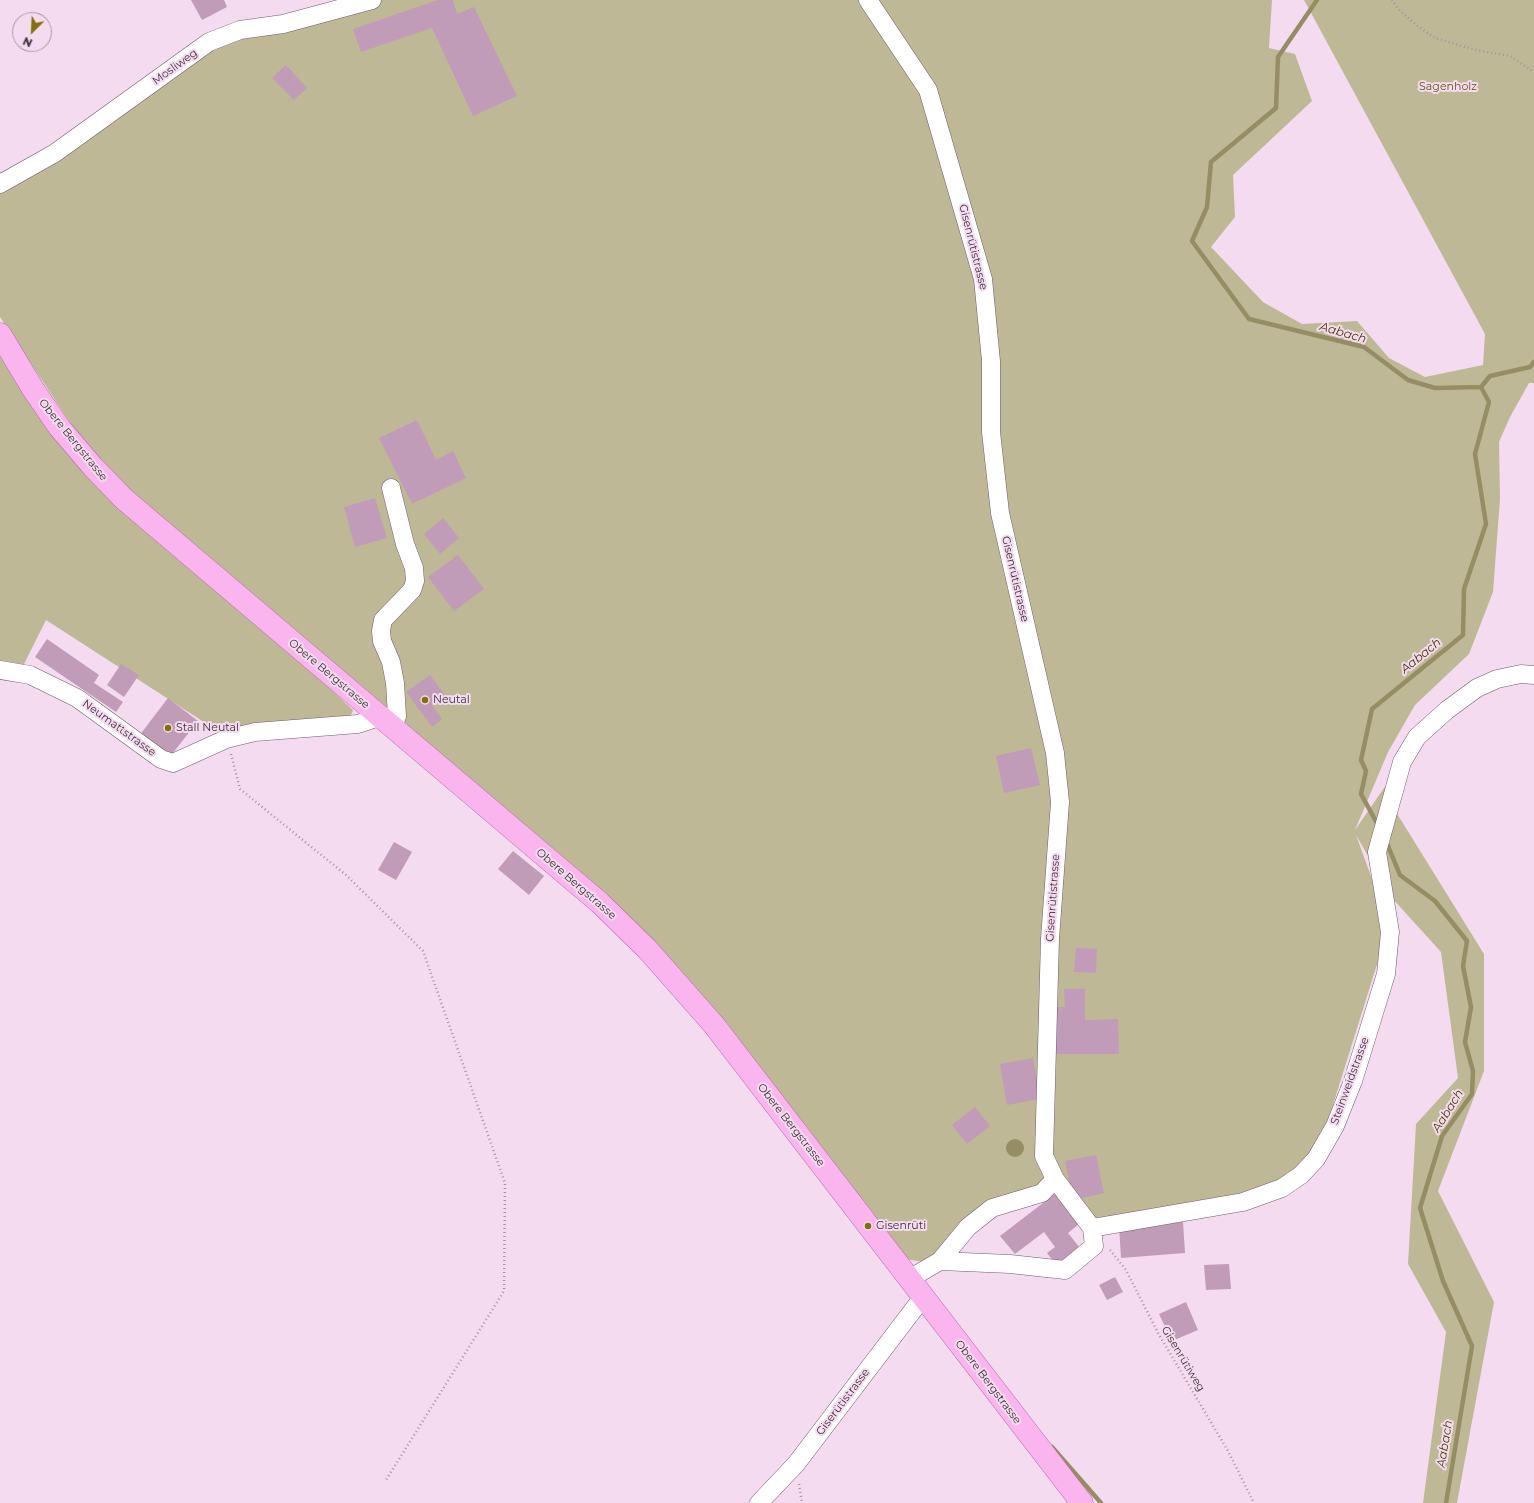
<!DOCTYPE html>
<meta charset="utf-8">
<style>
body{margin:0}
#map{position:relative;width:1534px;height:1503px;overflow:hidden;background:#f5dbef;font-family:Montserrat,sans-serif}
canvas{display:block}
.north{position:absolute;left:12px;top:12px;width:40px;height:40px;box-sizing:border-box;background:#f5dbef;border:1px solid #ab97a7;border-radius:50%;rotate:204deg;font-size:11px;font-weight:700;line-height:16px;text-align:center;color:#3c323a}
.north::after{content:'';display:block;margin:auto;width:14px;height:18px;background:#816f0c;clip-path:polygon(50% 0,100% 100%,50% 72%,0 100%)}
</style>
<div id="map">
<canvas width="1534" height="1503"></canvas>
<div class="north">N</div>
</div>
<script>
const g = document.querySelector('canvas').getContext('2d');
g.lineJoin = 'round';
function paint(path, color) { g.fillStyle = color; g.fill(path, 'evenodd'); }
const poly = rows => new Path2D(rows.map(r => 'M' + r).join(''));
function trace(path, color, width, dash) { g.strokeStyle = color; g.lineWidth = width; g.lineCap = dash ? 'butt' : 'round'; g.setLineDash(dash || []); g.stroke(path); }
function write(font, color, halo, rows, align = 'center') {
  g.font = font + ' Montserrat,sans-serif'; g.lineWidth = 4; g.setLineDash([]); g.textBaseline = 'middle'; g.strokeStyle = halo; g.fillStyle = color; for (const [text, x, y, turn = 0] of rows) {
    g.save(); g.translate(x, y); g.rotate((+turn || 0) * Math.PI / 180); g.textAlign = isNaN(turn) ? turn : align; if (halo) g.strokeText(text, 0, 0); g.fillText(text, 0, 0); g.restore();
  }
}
paint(poly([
 [372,0,1272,0,1269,48,1295,54,1312,101,1233,175,1235,217,1211,247,1263,302,1302,324,1357,321,1389,358,1425,377,1483,365,1485,334,1304,0,1534,0,1534,383,1529,383,1510,417,1499,442,1500,499,1493,592,1469,654,1415,705,1388,752,1355,830,1402,762,1391,804,1484,954,1484,1071,1438,1191,1494,1302,1457,1503,1423,1503,1446,1332,1408,1264,1416,1124,1458,1078,1441,952,1392,898,1356,835,1389,926,1316,1159,1282,1188,1092,1228,1055,1179,968,1227,940,1261,923,1262,905,1259,714,1025,553,864,93,457,0,317,0,179,209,42],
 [0,352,38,415,353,710,350,718,224,735,46,620,23,666,0,664]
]), '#bfb896');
paint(poly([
 '1006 1148a9 9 0 1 1 18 0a9 9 0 1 1-18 0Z'
]), '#968d65');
trace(poly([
 [1317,0,1278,57,1276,108,1211,162,1207,207,1192,241,1249,319,1364,347,1408,380,1435,388,1481,387],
 [1481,387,1490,376,1530,367,1534,362],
 [1379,827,1361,794,1366,771,1361,760,1372,709,1463,635,1464,589,1486,524,1475,454,1489,402,1481,387],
 [1386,841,1400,875,1435,901,1467,941,1463,966,1471,1007,1465,1042,1473,1071,1472,1094,1442,1136,1420,1208,1443,1281,1472,1346,1446,1503],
 [1052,1447,1101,1503]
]), '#968d65', 4.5);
paint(poly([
 [191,0,224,0,227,7,202,20],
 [438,0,453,0,457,14,474,7,517,96,473,116,432,28,361,52,353,29],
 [286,65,307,88,294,100,272,78],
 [417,420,436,460,453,451,466,478,412,504,379,438],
 [375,498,387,538,355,547,344,507],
 [443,518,459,538,440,554,424,534],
 [458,555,484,589,454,611,428,577],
 [47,639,99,675,94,683,123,702,116,712,35,657],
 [121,664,139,675,124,697,107,685],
 [430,675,445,695,432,705,442,719,432,727,406,692],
 [168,698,198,721,169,758,139,736],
 [1031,748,1040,785,1004,793,996,756],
 [394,842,412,852,396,880,378,870],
 [513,851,544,876,529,895,498,869],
 [1076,948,1097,949,1096,973,1074,972],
 [1064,989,1085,989,1085,1020,1118,1019,1119,1054,1053,1054,1052,1007,1065,1007],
 [1033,1058,1040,1099,1007,1105,1000,1064],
 [975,1107,990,1126,967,1144,952,1125],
 [1096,1155,1104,1193,1073,1200,1065,1161],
 [1056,1193,1079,1224,1068,1233,1080,1248,1057,1266,1047,1253,1055,1247,1044,1232,1015,1254,1000,1236],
 [1183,1222,1185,1253,1121,1258,1119,1226],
 [1229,1264,1231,1289,1206,1290,1204,1265],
 [1115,1277,1123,1292,1107,1300,1099,1285],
 [1186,1302,1198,1330,1172,1341,1159,1314]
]), '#c09cb8');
const minor = poly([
 [868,0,928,90,983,279,991,361,991,432,1000,513,1055,753,1060,802,1050,939,1044,1156,1055,1179,1092,1228,1243,1202,1282,1188,1301,1175,1316,1159,1335,1126,1353,1081,1386,974,1390,932,1377,852,1402,762,1417,737,1447,710,1477,688,1497,679,1521,674,1534,675],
 [0,184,55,153,209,42,240,30,283,24,372,0],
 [391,488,405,544,414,568,415,581,412,590,383,620,381,631,382,641,391,662,395,683,397,716,393,728],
 [0,670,30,675,77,698,161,759,173,763,226,739,255,732,358,724,379,717],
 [940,1261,1010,1264,1065,1270,1094,1246,1092,1228],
 [909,1279,940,1261,968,1227,992,1208,1042,1193,1055,1179],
 [759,1503,796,1464,923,1297]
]);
const major = poly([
 [0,334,33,389,59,427,93,467,124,499,600,903,647,949,714,1025,1082,1503]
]);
trace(minor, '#715b6c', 19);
trace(major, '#b567a7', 23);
trace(poly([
 [1392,0,1399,10,1415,24,1435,38,1476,50,1510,56,1534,72],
 [231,754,240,789,346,875,423,951,505,1183,504,1291,386,1480],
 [1110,1250,1126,1270,1158,1333,1228,1451,1254,1503],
 [799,1484,802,1503]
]), '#a693a2', 2.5, [1, 3]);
trace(minor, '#fff', 18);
trace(major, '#fab5ee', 22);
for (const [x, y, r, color] of [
 [425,700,4,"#816f0c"],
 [168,728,4,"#816f0c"],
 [868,1226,4,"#816f0c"]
]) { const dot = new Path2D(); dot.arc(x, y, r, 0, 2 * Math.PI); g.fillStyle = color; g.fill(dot); trace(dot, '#f5dbef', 1.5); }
write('11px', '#3c323a', '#f5dbef', [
 ["Mosliweg",175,67,-36],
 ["Gisenrütistrasse",973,247,76],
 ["Obere Bergstrasse",73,440,51],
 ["Gisenrütistrasse",1015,579,77],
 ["Obere Bergstrasse",329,674,40],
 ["Neumattstrasse",119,728,36],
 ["Obere Bergstrasse",576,884,41],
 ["Gisenrütistrasse",1053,898,-86],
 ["Steinweidstrasse",1350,1081,-70],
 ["Obere Bergstrasse",791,1125,52],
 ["Gisenrütiweg",1183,1359,59],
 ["Obere Bergstrasse",988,1382,53],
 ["Giserütistrasse",843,1402,-53]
]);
write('11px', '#63550d', '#f5dbef', [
 ["Sagenholz",1448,87]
]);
write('11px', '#3c323a', '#f5dbef', [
 ["Neutal",433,700],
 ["Stall Neutal",176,728],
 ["Gisenrüti",876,1226]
], 'left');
write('italic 12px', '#463c06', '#f5dbef', [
 ["Aabach",1343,333,16],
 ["Aabach",1421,656,-39],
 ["Aabach",1448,1111,-58],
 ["Aabach",1445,1444,-81]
]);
</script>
